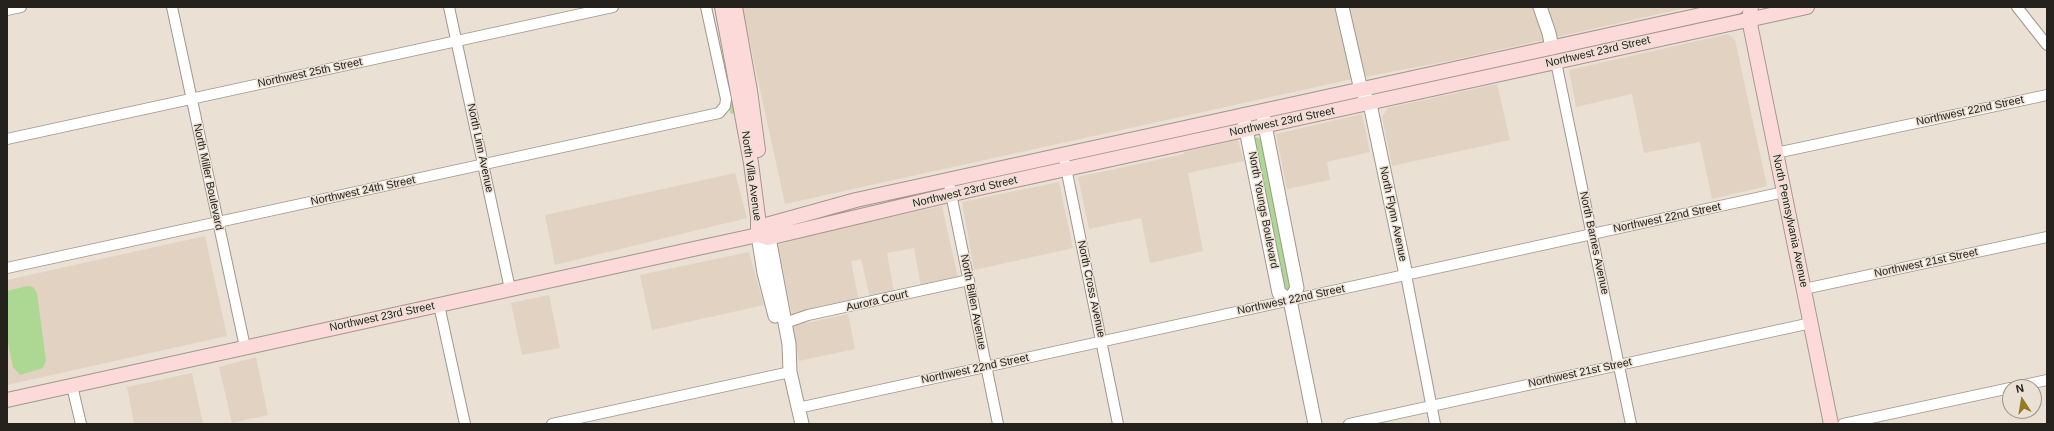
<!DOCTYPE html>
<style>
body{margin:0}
#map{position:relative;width:2054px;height:431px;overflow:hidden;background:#ebe0d4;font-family:Helvetica,sans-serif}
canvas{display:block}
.frame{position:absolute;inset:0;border:8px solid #25211d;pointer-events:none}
.north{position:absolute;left:2002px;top:379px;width:40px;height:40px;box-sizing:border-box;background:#ebe0d4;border:1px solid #9c948b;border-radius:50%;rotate:348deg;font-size:11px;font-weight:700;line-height:16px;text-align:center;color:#25211d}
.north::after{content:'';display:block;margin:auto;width:14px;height:18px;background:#937d24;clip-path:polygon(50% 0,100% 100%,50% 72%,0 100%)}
</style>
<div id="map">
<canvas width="2054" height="431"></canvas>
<div class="frame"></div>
<div class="north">N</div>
</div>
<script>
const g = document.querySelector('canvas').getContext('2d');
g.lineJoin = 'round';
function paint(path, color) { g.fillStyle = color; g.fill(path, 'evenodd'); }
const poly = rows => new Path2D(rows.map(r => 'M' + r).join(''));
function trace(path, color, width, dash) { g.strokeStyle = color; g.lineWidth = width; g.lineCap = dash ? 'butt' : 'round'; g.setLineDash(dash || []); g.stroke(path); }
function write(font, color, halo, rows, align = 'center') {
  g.font = font + ' Helvetica,sans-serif'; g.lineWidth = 3; g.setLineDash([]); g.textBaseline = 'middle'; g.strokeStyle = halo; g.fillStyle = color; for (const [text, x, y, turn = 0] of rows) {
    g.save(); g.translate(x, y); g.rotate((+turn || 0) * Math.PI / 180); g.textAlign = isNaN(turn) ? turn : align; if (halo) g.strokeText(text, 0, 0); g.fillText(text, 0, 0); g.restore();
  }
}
paint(poly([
 [742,7,1690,7,1454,60,1348,80,785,204],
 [1728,34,1735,40,1767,186,1712,199,1700,142,1644,153,1632,94,1576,107,1569,70],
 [1497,84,1510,140,1392,166,1382,117,1388,108],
 [1362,114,1370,152,1327,162,1330,180,1287,189,1276,134],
 [1238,140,1244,161,1188,173,1203,251,1150,263,1141,218,1089,229,1078,177,1184,154,1184,152],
 [735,173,747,218,555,265,545,215],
 [1059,182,1073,248,974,270,962,202],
 [942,206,958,278,921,287,914,248,887,253,894,292,870,298,861,259,857,260,851,261,859,301,792,315,778,245,813,234],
 [205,236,227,336,7,385,7,280],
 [749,252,764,305,652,330,640,275],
 [549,295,560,348,522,355,511,303],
 [848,314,855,349,799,361,792,326],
 [256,357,268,415,232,423,219,367],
 [192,373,203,424,134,424,127,387]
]), '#e2d2c2');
paint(poly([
 [710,7,712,7,735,113,733,114,730,113,731,105],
 [1256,137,1263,140,1294,292,1283,295,1254,138],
 [27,286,33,287,37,293,46,361,43,368,20,375,13,367,7,339,7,291]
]), '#add893');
const minor = poly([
 [172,7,245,347],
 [449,7,510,289],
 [2017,7,2047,45],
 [7,10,21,7],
 [1556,62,1631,424],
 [7,139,613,7],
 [1776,153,2047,95],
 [1065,163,1118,424],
 [948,179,998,424],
 [7,268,719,113,725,106,726,99,706,7],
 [1406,275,1435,424],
 [1804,289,2047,237],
 [439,305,465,424],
 [785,323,808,315,969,280],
 [72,386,81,424],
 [2015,387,2047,380],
 [798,408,1784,192],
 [552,424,790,372],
 [1349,424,1811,323],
 [1843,424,2010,388]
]);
const tertiary = poly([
 [1342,7,1361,90,1370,104,1406,275],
 [1540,7,1549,33,1552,48],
 [1243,115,1279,293,1290,300],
 [1263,115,1297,288,1290,300,1315,424],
 [767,227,789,344,790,372,802,424],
 [758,235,764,273,775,316]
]);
const secondary = poly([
 [722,7,751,163,758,217,758,235],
 [735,7,750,91,758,150],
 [1751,7,1749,19,1831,424],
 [758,235,766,225,856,200,1737,7],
 [7,400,698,248,758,235,768,238,970,190,1807,7]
]);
trace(minor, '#a1978c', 12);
trace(tertiary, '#a1978c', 15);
trace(secondary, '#a1978c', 16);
trace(minor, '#fff', 10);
trace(tertiary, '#fff', 13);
trace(secondary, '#fddada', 14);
write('11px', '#25211d', '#ebe0d4', [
 ["Northwest 23rd Street",1598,52,-13],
 ["Northwest 25th Street",310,73,-12],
 ["Northwest 22nd Street",1970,111,-12],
 ["Northwest 23rd Street",1282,122,-12],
 ["North Linn Avenue",480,148,78],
 ["North Villa Avenue",751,176,82],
 ["North Miller Boulevard",208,177,78],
 ["Northwest 24th Street",363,191,-12],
 ["Northwest 23rd Street",965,192,-13],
 ["North Youngs Boulevard",1263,210,79],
 ["North Flynn Avenue",1393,214,78],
 ["Northwest 22nd Street",1667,218,-12],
 ["North Pennsylvania Avenue",1790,221,78],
 ["North Barnes Avenue",1594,243,78],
 ["Northwest 21st Street",1926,263,-12],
 ["North Cross Avenue",1091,289,78],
 ["Northwest 22nd Street",1291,300,-12],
 ["Aurora Court",877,301,-13],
 ["North Billen Avenue",973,302,79],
 ["Northwest 23rd Street",382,317,-12],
 ["Northwest 22nd Street",975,369,-12],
 ["Northwest 21st Street",1580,373,-12]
]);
</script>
